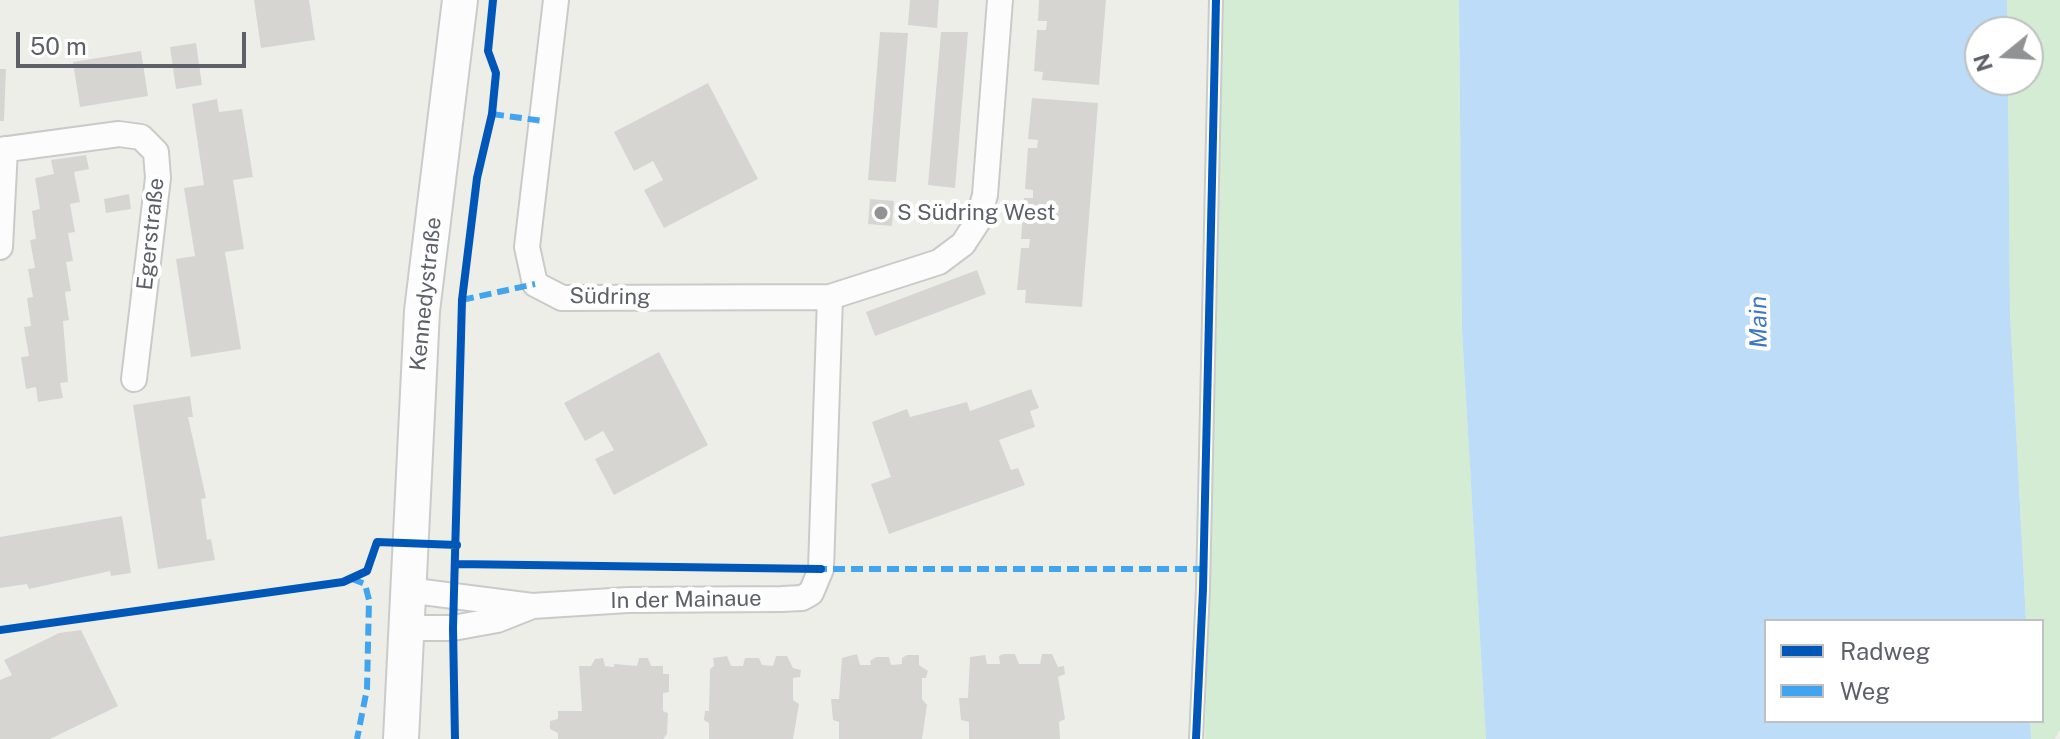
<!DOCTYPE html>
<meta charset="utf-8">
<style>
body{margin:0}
#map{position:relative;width:2060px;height:739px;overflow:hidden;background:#eeeee9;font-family:"Public Sans",sans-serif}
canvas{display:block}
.legend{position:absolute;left:1764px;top:619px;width:280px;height:104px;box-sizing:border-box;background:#fff;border:2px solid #bec0c2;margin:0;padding:10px 14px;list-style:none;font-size:24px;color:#5d6167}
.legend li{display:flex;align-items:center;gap:16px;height:40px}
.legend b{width:40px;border:2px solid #bec0c2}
.north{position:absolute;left:1964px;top:16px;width:80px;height:80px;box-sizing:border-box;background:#fff;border:2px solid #bec0c2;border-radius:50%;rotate:252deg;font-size:22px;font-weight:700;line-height:32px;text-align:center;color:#5d6167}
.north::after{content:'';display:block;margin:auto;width:28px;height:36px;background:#909294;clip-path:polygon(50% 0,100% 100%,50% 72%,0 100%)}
.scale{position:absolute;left:16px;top:32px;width:230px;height:36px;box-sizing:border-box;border:4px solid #5d6167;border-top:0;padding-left:10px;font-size:24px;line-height:28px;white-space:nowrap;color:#5d6167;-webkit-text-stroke:6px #fff;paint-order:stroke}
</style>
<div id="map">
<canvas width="2060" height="739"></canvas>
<ul class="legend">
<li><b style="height:10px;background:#0057b8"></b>Radweg</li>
<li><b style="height:10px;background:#40a5ee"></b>Weg</li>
</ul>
<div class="north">N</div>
<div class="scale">50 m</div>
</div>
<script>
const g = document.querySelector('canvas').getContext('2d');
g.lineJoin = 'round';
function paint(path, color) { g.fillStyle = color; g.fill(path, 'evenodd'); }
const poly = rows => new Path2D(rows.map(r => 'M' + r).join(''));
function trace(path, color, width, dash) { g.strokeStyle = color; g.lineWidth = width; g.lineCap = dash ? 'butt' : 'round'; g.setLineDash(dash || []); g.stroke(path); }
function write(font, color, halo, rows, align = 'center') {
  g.font = font + ' "Public Sans",sans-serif'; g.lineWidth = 8; g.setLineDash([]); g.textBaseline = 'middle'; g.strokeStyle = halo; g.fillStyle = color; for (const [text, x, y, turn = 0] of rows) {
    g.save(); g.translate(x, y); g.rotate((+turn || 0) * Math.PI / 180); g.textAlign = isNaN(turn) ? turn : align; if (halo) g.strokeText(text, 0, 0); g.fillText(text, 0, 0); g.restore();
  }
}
paint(poly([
 [1224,0,1459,0,1462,331,1486,739,1205,739],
 [2007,0,2060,0,2060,730,2054,739,2031,739,2030,721,2042,721,2042,621,2026,621,2010,314,2008,80,2028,80,2028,32,2007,32]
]), '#d5ecd4');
paint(poly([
 [1459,0,2007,0,2007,32,1980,32,1980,80,2008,80,2010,314,2026,621,1766,621,1766,721,2030,721,2031,739,1486,739,1462,331]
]), '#bcdcf8');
paint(poly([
 [254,0,309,0,315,40,261,48],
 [910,0,939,0,937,28,908,25],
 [1039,0,1106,0,1099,85,1042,80,1043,72,1034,71,1037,30,1046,30,1047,21,1038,21],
 [880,32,908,33,896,182,868,180],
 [941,32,968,32,955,188,928,185],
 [196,43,202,85,176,89,170,47],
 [141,51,148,96,80,107,73,62],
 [0,69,6,69,4,121,0,121],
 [708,83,758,179,664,228,644,190,663,180,653,161,634,171,614,132],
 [1032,98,1098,103,1082,307,1025,303,1026,290,1017,290,1021,248,1029,248,1030,239,1021,239,1024,198,1033,198,1033,190,1025,189,1028,148,1037,148,1038,140,1028,139],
 [217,99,219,112,242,109,253,177,233,180,244,249,225,252,241,349,191,357,176,259,195,256,184,188,204,185,192,104],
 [86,155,89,169,74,172,80,202,70,204,75,232,68,233,73,261,66,262,71,291,65,292,69,320,63,321,68,382,60,383,63,398,38,402,36,387,26,389,21,357,29,356,24,327,31,326,27,298,33,297,28,269,35,268,30,240,36,239,32,211,40,209,35,178,54,174,51,160],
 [129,194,131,209,106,213,104,199],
 [870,199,894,201,892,226,868,224],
 [977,270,986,294,875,336,866,312],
 [659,352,708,445,614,495,595,459,614,450,603,431,585,441,564,403],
 [1031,389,1039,408,1030,411,1035,427,999,440,1011,470,1018,468,1025,485,889,534,871,484,891,477,872,422,907,409,910,417,967,402,970,411],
 [190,396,193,417,188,417,206,498,201,499,207,540,211,539,215,560,158,569,133,405],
 [122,516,131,573,111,576,110,571,29,589,27,584,0,588,0,537],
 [81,630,118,706,50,739,0,739,0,680,12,675,4,660,59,633],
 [857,654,860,665,871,665,870,661,876,657,889,657,891,665,902,664,902,658,907,655,919,655,919,665,928,671,926,678,922,678,922,699,927,705,922,739,839,739,839,722,833,720,831,699,839,699,842,658],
 [1003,654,1015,654,1019,664,1040,664,1042,654,1052,654,1058,667,1064,666,1065,674,1058,677,1065,719,1059,722,1060,739,969,739,969,722,961,720,959,698,968,698,970,657,985,655,987,664,1000,664,999,656],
 [727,656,731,666,743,666,745,658,759,658,762,665,773,666,776,656,787,656,793,668,801,670,800,677,793,678,793,700,799,704,793,739,709,739,709,723,704,720,705,711,709,711,710,669,714,666,713,658],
 [603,658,605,666,614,667,614,664,637,666,639,658,648,658,651,666,663,666,663,674,669,674,669,692,663,693,663,711,668,713,667,734,663,739,558,739,558,733,550,729,550,721,558,719,558,711,582,711,579,666,591,666,595,659]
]), '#d6d5d2');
const lane = poly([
 [1196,739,1203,589,1216,0]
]);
const street = poly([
 [556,0,527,247,535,284,562,298,830,297,939,262,963,244,978,221,985,195,1000,0],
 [0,150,119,134,141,137,156,152,158,178,134,379],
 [0,247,5,149],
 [407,590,532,606,628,600,782,599,802,598,811,593,821,569,830,297],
 [405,628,453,628,497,620,530,607]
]);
const secondary = poly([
 [401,739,422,311,460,0]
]);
trace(lane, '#cacbc9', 16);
trace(street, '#cacbc9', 28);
trace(secondary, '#cacbcb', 38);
trace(lane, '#fcfcfc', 12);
trace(street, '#fcfcfc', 24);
trace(secondary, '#fcfcfc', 34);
trace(poly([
 [492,114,543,121],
 [462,300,535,284],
 [815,569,1203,569],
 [352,579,365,584,369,600,367,689,357,739]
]), '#40a5ee', 6, [12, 6]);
trace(poly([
 [456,564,821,569],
 [0,630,343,582,367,571,377,542,457,545],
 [455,739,453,628,462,300,477,178,492,114,496,73,488,51,493,0],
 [1196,739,1203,589,1216,0]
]), '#0057b8', 8);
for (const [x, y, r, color] of [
 [881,213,8,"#909294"]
]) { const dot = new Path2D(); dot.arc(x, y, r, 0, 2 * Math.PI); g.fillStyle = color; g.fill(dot); trace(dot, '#fff', 3); }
write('22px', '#5d6167', '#fff', [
 ["S Südring West",897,213]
], 'left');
write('22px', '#5d6167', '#fff', [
 ["Egerstraße",151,234,-84],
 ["Kennedystraße",426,294,-84],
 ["Südring",610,297,1],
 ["In der Mainaue",686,600,-1]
]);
write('italic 24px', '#3c77c6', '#fff', [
 ["Main",1759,322,-91]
]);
</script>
